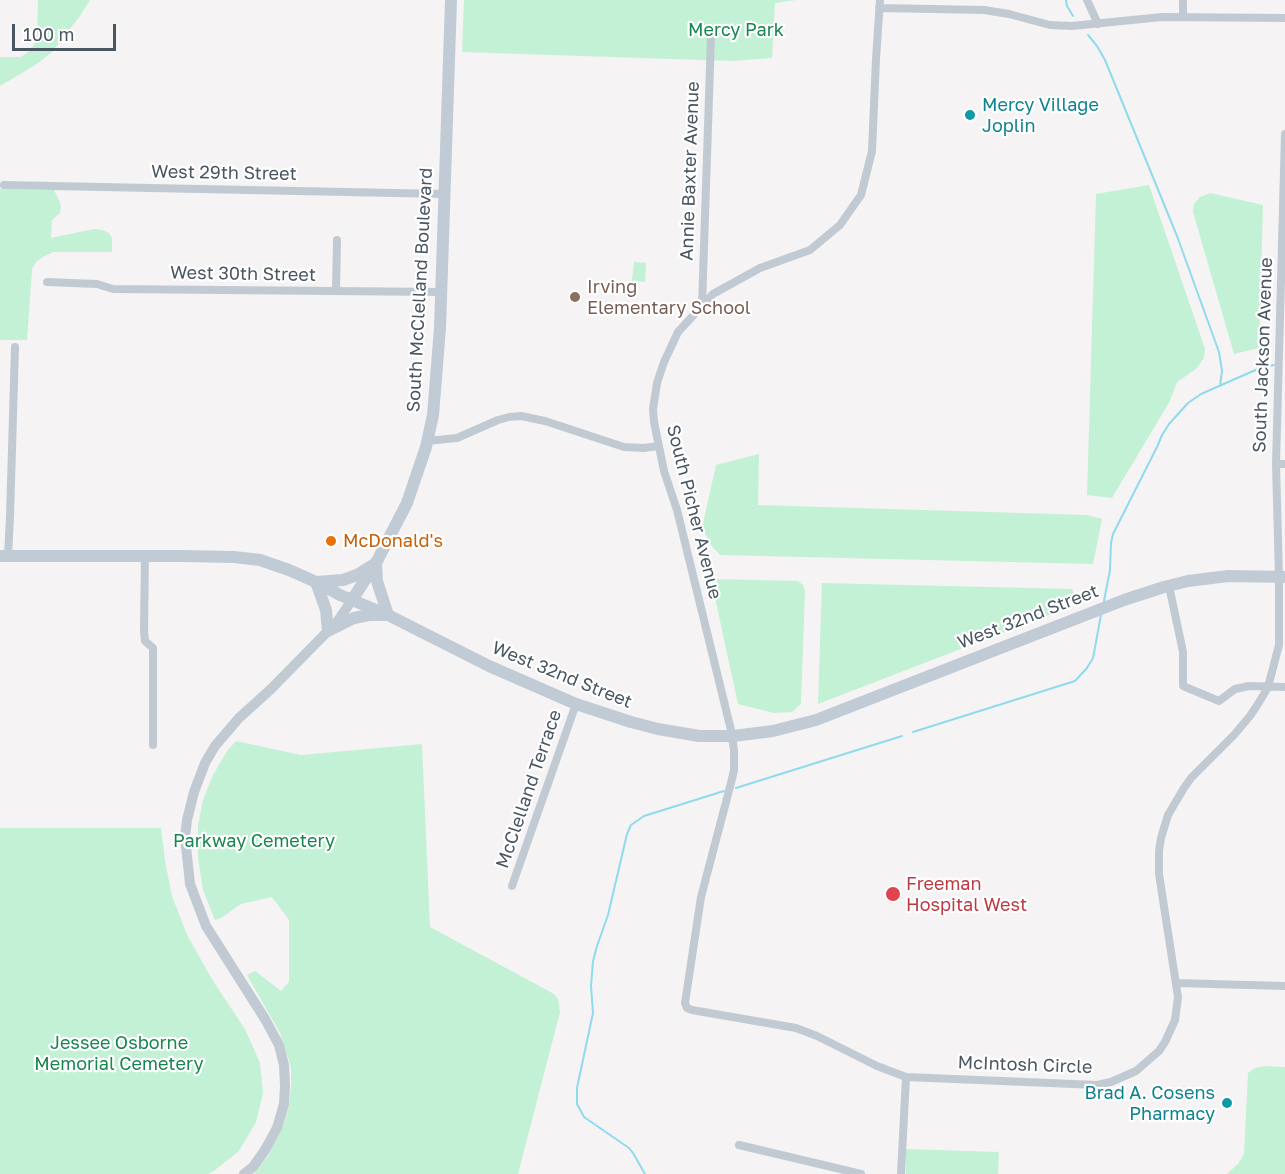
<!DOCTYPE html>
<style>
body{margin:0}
#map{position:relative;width:1285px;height:1174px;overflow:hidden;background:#f5f3f3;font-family:"Golos Text",sans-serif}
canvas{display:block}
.scale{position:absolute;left:12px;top:24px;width:104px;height:27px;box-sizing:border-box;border:3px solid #4a5661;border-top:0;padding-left:8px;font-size:18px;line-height:21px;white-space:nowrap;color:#4a5661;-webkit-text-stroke:4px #fff;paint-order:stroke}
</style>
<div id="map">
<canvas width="1285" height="1174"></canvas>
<div class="scale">100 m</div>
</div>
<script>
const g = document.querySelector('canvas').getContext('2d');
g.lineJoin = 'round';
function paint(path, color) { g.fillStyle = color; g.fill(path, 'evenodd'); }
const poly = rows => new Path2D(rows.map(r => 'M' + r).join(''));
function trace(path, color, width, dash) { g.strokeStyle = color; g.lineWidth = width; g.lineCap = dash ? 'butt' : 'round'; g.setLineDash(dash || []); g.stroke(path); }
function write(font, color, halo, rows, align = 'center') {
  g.font = font + ' "Golos Text",sans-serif'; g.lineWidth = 4.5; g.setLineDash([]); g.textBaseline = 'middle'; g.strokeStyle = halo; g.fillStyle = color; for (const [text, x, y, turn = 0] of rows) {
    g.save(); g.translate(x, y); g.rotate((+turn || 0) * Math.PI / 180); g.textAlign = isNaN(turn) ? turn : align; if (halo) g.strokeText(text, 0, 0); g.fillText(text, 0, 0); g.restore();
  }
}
paint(poly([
 [38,0,90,0,80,16,52,52,37,64,0,86,0,57,21,57,28,52,34,45,37,36],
 [464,0,796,0,775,3,772,58,732,61,462,52],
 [1149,185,1205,349,1204,358,1196,369,1177,382,1170,401,1112,498,1087,495,1096,194],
 [0,189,54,190,60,202,61,208,60,213,52,220,51,238,94,229,102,230,109,233,112,238,112,252,53,252,43,257,36,262,32,269,27,340,0,340],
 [1210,193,1263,205,1259,348,1234,354,1193,212,1194,204,1200,197],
 [634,262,646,263,645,282,632,281],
 [759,454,758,505,1087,515,1102,519,1093,564,720,555,711,545,702,528,716,465],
 [711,579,798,581,803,585,805,591,801,704,792,712,774,713,738,704],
 [822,583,1072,589,1074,594,1054,613,818,704],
 [236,741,301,755,422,744,430,927,554,994,558,999,560,1012,518,1174,254,1174,268,1156,282,1129,289,1106,291,1086,291,1067,280,1033,247,975,255,971,281,991,289,982,289,920,272,897,241,904,221,918,215,920,203,890,198,858,198,825,203,800,213,775,227,751],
 [0,828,161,828,165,861,172,896,187,935,213,981,245,1029,260,1063,263,1093,256,1122,239,1151,215,1170,208,1174,0,1174],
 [1265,1066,1285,1067,1285,1174,1227,1174,1238,1164,1244,1154,1248,1073,1255,1068],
 [906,1149,999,1152,998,1174,906,1174]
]), '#c3f1d5');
trace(poly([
 [1066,0,1067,6,1073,16],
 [1088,35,1097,46,1105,60,1177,236,1219,352,1222,371,1220,386],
 [1104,601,1110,570,1111,543,1113,534,1157,447,1162,435,1169,424,1188,403,1201,394,1260,368,1274,365],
 [913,732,1075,681,1087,668,1093,658,1101,615],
 [736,788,902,736],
 [645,1174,633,1153,629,1148,584,1117,577,1104,577,1088,593,1013,591,986,593,961,597,946,608,915,627,834,631,825,644,816,724,791]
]), '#90daee', 2);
trace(poly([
 [880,0,876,59,872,151,861,195,840,225,810,250,760,268,713,294,678,332,664,362,657,383,653,409,654,422,664,471,677,510,731,730,734,750,734,770,731,783,701,897,685,1003,687,1008,692,1010,796,1028,817,1036,877,1066,906,1077,1097,1085,1111,1082,1136,1071,1159,1051,1165,1042,1175,1020,1178,997,1159,874,1159,851,1161,838,1168,815,1184,788,1191,778,1234,735,1250,716,1258,704,1268,687,1279,645,1279,577,1276,464,1285,134],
 [1087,0,1098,24],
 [879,8,984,10,1009,14,1050,25,1072,26,1162,17,1285,18],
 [1183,17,1183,0],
 [4,185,444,194],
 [47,282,97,284,113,289,441,292],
 [336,291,337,240],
 [702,306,711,37],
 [427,441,457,438,498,420,509,417,521,416,545,421,624,447,643,448,659,446],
 [1276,464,1285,464],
 [8,556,10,517,15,347],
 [145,556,144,631,145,641,153,648,153,745],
 [1169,586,1183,652,1183,686,1219,701,1235,689,1249,686,1285,687],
 [512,886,576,704],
 [1176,983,1285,986],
 [739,1145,861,1174],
 [901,1174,906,1077]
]), '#c1cad2', 8);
trace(poly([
 [244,1174,253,1167,265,1150,277,1128,284,1104,285,1086,284,1065,279,1045,265,1019,206,926,190,884,185,837,187,820,194,792,205,763,215,746,239,718,271,689,328,631,337,622,352,600]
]), '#c1cad2', 10);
trace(poly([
 [0,556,182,556,234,557,260,560,289,570,316,582,340,595,388,615,489,666,576,704,631,722,658,729,699,736,733,736,773,731,816,720,1124,600,1164,587,1188,581,1228,576,1285,577],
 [376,563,377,581,388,615,369,615,354,618,328,631,326,610,316,582,343,580,357,575,376,563],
 [352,600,376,563,407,503,426,447,433,415,440,328,451,0]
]), '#c1cbd6', 12);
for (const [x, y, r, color] of [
 [970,115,6,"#0f9aa8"],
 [575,297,6,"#8d6e63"],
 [331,541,6,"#e8710a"],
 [893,894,8,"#e0444e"],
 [1227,1103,6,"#0f9aa8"]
]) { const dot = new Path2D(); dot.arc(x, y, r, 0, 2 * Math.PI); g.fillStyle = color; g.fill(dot); trace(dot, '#fff', 2); }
write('18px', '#17864f', '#fff', [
 ["Mercy Park",736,30],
 ["Parkway Cemetery",254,841],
 ["Jessee Osborne",119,1043],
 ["Memorial Cemetery",119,1064]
]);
write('18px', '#0d838f', '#fff', [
 ["Mercy Village",982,105],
 ["Joplin",982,126],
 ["Brad A. Cosens",1215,1093,"right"],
 ["Pharmacy",1215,1114,"right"]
], 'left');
write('18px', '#4a5661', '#fff', [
 ["Annie Baxter Avenue",690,171,-88],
 ["West 29th Street",224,173,1],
 ["West 30th Street",243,274,1],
 ["South McClelland Boulevard",420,290,-87],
 ["South Jackson Avenue",1263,355,-88],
 ["South Picher Avenue",694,512,76],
 ["West 32nd Street",1028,617,-21],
 ["West 32nd Street",562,675,22],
 ["McClelland Terrace",529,789,-71],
 ["McIntosh Circle",1025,1065,2]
]);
write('18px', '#785e54', '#fff', [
 ["Irving",587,287],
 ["Elementary School",587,308]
], 'left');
write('18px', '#c56008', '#fff', [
 ["McDonald's",343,541]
], 'left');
write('18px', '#be3a42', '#fff', [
 ["Freeman",906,884],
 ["Hospital West",906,905]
], 'left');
</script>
